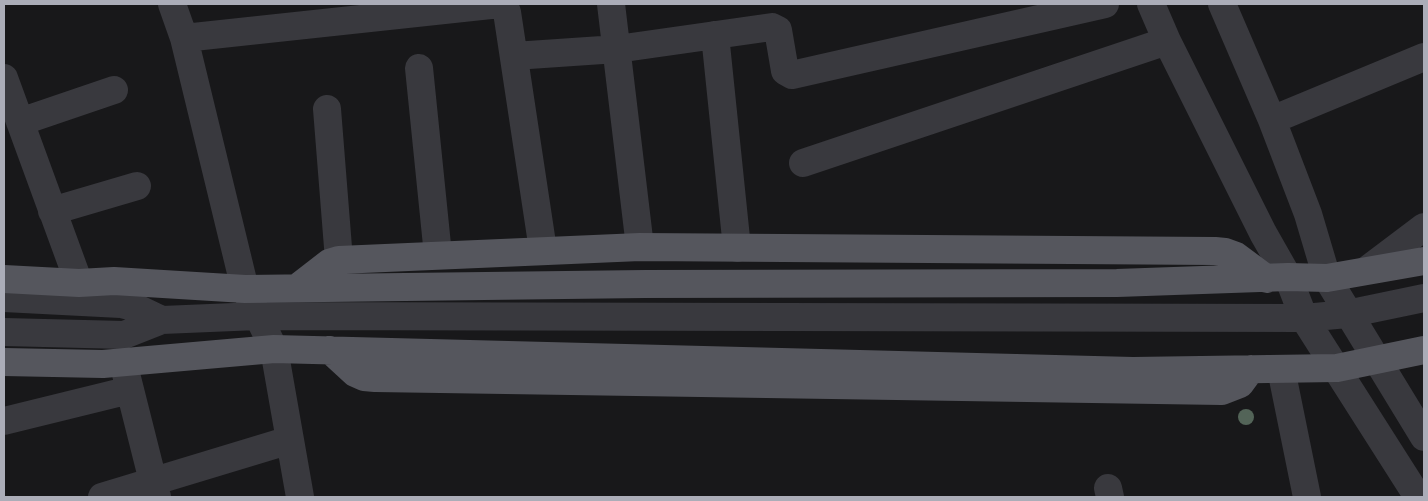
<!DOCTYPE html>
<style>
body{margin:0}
#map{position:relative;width:1428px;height:501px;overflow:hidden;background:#18181a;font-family:"Open Sans",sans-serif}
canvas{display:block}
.frame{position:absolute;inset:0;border:5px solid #abadb8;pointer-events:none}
</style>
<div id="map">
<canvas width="1428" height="501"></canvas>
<div class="frame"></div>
</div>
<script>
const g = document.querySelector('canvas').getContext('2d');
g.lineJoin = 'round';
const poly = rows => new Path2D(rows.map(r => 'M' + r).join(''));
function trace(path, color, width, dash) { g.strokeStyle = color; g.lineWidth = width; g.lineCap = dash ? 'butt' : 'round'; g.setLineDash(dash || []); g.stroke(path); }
trace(poly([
 [172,4,184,38,245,289,274,349,300,497],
 [611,4,640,247],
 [1151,4,1167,41,1263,233,1288,277,1304,318,1418,497],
 [1222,4,1272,120,1308,214,1327,278,1424,437],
 [715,35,737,248],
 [184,38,500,4,507,12,543,250],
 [514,56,617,49,772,27,778,30,785,71,792,75,1105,4],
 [419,68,438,255],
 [4,78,79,283],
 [327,109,339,260],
 [1272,120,1424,57],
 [20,122,114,90],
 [803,163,1167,41],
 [52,211,137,186],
 [1367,270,1424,227],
 [4,298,121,304,137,308,162,320],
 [4,332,124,335,162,320,258,316,1304,318,1347,314,1424,298],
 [123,362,157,497],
 [1281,369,1307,497],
 [4,421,130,390],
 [1108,488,1110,497],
 [102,497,290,440]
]), '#39393e', 28);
trace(poly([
 [4,279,79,283,114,281,245,289,645,284,1117,283,1288,277,1327,278,1424,261],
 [298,287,329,263,339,260,640,247,1215,251,1225,252,1236,256,1267,279],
 [330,350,355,373,364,377,375,378,1222,391,1240,384,1251,369],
 [4,362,103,364,274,349,1133,371,1337,368,1424,350]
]), '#55565d', 28);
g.fillStyle = '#536458';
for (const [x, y] of [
 [1246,417]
]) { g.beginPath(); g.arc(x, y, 8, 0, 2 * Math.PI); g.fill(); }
</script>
